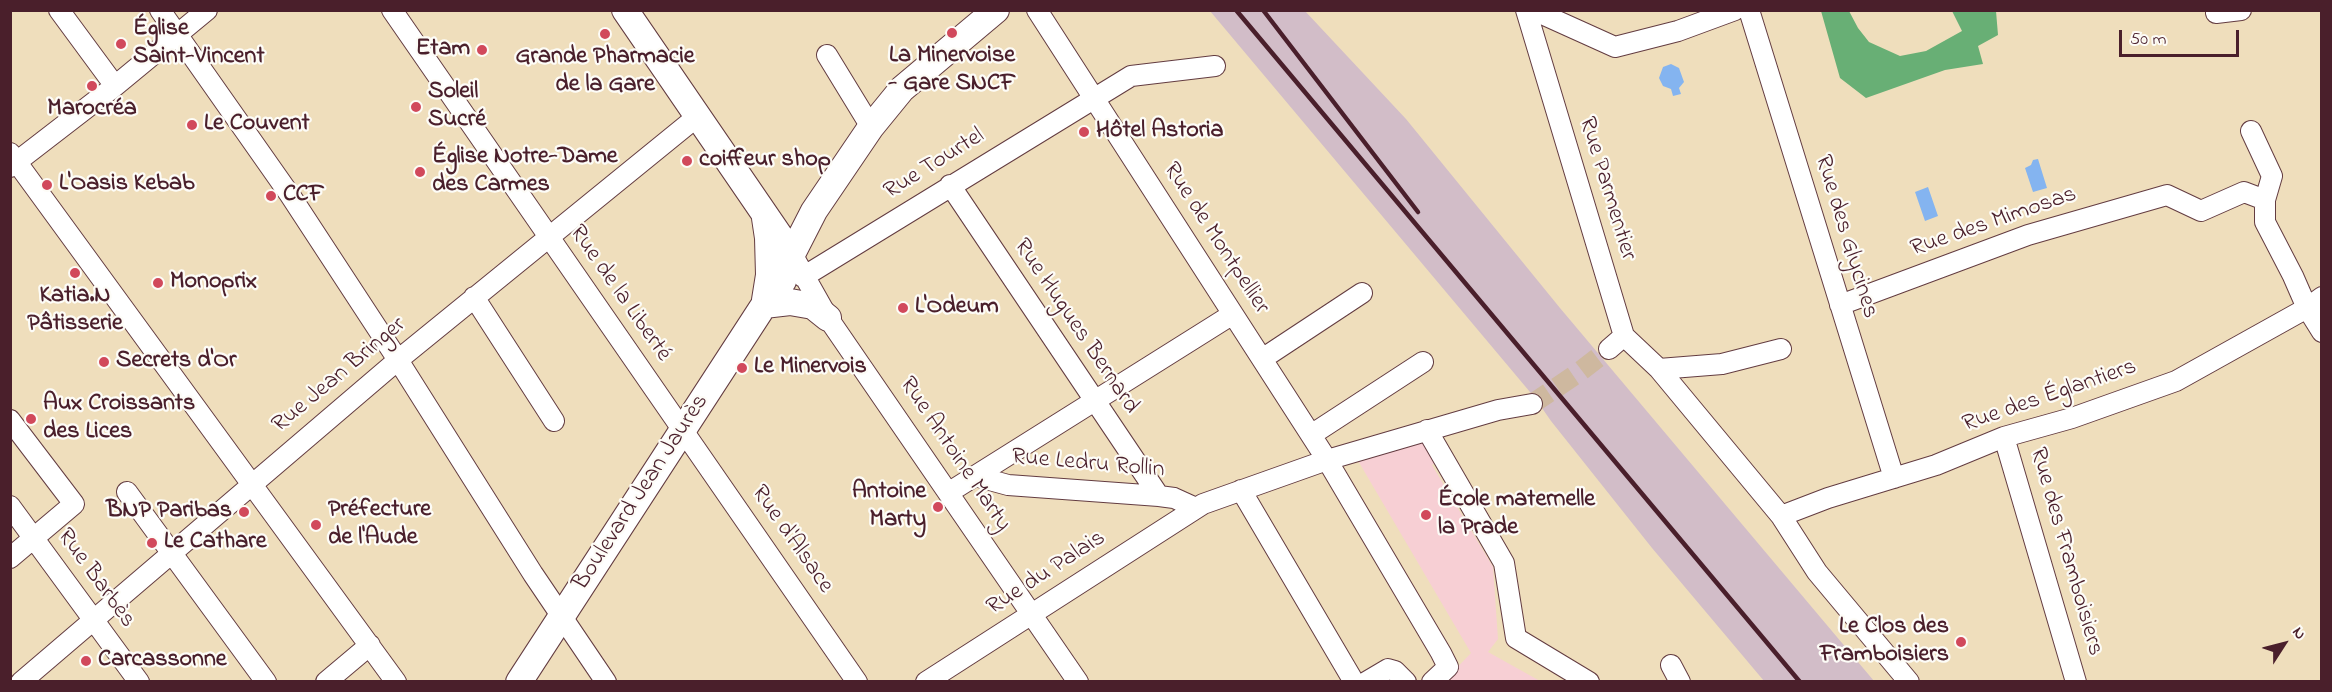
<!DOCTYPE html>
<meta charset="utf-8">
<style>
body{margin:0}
#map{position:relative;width:2332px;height:692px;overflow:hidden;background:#efdebc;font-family:"Indie Flower",sans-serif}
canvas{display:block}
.frame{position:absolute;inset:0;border:12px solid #4a1f2b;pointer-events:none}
.north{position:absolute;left:2254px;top:614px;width:60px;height:60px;-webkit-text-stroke:4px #fdfcf7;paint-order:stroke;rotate:54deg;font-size:16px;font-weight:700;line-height:24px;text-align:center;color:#4a1f2b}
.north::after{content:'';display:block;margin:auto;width:21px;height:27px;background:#4a1f2b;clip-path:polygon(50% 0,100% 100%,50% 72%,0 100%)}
.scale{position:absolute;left:2119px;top:30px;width:120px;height:27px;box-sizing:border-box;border:3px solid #4a1f2b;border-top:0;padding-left:8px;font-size:18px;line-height:21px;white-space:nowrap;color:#4a1f2b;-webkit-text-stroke:4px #fdfcf7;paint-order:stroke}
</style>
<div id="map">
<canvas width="2332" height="692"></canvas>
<div class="frame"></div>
<div class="north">N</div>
<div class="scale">50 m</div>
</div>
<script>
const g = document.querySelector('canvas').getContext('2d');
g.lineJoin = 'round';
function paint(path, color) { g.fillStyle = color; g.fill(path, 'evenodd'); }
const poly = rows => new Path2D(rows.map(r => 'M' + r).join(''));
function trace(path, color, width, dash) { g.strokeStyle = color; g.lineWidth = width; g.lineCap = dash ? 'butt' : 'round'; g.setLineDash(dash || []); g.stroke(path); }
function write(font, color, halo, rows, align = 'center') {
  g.font = font + ' "Indie Flower",sans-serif'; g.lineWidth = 4.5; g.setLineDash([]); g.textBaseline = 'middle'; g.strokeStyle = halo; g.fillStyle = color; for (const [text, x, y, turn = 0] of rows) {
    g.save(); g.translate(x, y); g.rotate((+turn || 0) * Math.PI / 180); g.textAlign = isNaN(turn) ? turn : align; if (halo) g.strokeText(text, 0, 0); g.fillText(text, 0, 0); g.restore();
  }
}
paint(poly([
 [1423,439,1438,461,1432,465,1493,567,1498,639,1488,652,1540,681,1444,681,1471,653,1357,459]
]), '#f7cfd4');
paint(poly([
 [1210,11,1305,11,1406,119,1560,308,1874,681,1764,681,1652,548,1551,421,1535,398]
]), '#d2bdc8');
paint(poly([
 [1821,11,1849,11,1858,28,1869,42,1900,56,1926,51,1962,31,1952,11,1996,11,1998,35,1978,46,1983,64,1945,70,1866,98,1840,78]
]), '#68af75');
paint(poly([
 [1671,64,1679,68,1684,82,1679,88,1681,94,1673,96,1671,89,1663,86,1659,78,1663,67],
 [2038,159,2047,188,2033,192,2025,168,2031,165,2033,160],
 [1928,187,1938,216,1925,221,1915,192]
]), '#84b4f0');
trace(poly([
 [1532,404,1578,373,1609,349]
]), '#ceb89f', 20, [20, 10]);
const minor = poly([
 [59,10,115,86],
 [160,10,290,195,398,360,533,574,606,682],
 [392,10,857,682],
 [1037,10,1327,460,1441,653,1448,667,1432,682],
 [1526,10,1624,336,1659,369,1781,516,1817,572,1909,682],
 [1533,10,1615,47,1678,31,1735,10],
 [1749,10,1894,478],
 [2216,13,2241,10],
 [827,55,871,127],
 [2251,131,2272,176,2265,200,2265,222,2293,276,2307,308,2322,332],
 [10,153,396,682],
 [10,167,115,86,207,10],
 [950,185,1159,496],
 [792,254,828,318,1078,682],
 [803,277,1131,76,1215,66],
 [474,297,554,421],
 [1840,305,2028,235,2167,195,2201,211,2244,192,2265,200],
 [1609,349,1624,336],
 [1262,359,1362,293],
 [1659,369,1722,364,1781,349],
 [10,420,74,504,10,558],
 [1427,430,1504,563,1516,638,1589,682],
 [1311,435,1423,362],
 [2004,437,2076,682],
 [975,476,1233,314],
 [1241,490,1354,682],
 [127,492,266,682],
 [948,493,975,476,1008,485,1159,496,1174,498,1196,508],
 [10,506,139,682],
 [1781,516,1828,498,1936,465,2004,437,2072,418,2176,381,2307,308,2322,297],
 [1671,665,1680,682],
 [21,682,398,360,698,116],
 [326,682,370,645],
 [926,682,1203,504,1327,460,1498,410,1532,404],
 [1366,682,1388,669,1395,671,1406,682]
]);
const major = poly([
 [625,10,792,254],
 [765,218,768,238,769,275,765,300],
 [764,305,790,302,813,306,828,318],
 [519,682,764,305,783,281,792,254,814,211,871,127,902,89,996,10]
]);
trace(minor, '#633c41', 22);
trace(major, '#633c41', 28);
trace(minor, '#fff', 20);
trace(major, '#fff', 26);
trace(poly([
 [1236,10,1800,682],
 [1263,10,1418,212]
]), '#4a1f2b', 4.5);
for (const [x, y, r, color] of [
 [952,33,6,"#d1495b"],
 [605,34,6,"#d1495b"],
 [121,44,6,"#d1495b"],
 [482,50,6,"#d1495b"],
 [92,86,6,"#d1495b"],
 [416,107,6,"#d1495b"],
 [192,125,6,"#d1495b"],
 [1084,132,6,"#d1495b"],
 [687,161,6,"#d1495b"],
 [420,172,6,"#d1495b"],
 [47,185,6,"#d1495b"],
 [271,196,6,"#d1495b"],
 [75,273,6,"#d1495b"],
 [158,283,6,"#d1495b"],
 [903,308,6,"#d1495b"],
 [104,362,6,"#d1495b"],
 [742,368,6,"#d1495b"],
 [31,419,6,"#d1495b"],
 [938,507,6,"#d1495b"],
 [244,512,6,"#d1495b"],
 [1426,515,6,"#d1495b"],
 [316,525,6,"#d1495b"],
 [152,543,6,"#d1495b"],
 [1961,642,6,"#d1495b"],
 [86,661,6,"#d1495b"]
]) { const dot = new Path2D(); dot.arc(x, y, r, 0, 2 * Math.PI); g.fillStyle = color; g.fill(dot); trace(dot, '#fdfcf7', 2); }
write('bold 24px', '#4a1f2b', '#fdfcf7', [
 ["Église",133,30],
 ["Saint-Vincent",133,58],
 ["Etam",470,50,"right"],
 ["La Minervoise",952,57,"center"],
 ["- Gare SNCF",952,85,"center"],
 ["Grande Pharmacie",605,58,"center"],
 ["de la Gare",605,86,"center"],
 ["Soleil",428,93],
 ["Sucré",428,121],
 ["Marocréa",92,110,"center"],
 ["Le Couvent",204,125],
 ["Hôtel Astoria",1096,132],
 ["Église Notre-Dame",432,158],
 ["des Carmes",432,186],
 ["coiffeur shop",699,161],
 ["L'Oasis Kebab",59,185],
 ["CCF",283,196],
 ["Monoprix",170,283],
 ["Katia.N",75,297,"center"],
 ["Pâtisserie",75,325,"center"],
 ["L'Odeum",915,308],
 ["Secrets d'Or",116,362],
 ["Le Minervois",754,368],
 ["Aux Croissants",43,405],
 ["des Lices",43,433],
 ["Antoine",926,493,"right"],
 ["Marty",926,521,"right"],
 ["École maternelle",1438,501],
 ["la Prade",1438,529],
 ["Préfecture",328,511],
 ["de l'Aude",328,539],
 ["BNP Paribas",232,512,"right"],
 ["Le Cathare",164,543],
 ["Le Clos des",1949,628,"right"],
 ["Framboisiers",1949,656,"right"],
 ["Carcassonne",98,661]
], 'left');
write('24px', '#4a1f2b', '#fdfcf7', [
 ["Rue Tourtel",935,165,-32],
 ["Rue Parmentier",1606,189,73],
 ["Rue des Mimosas",1994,223,-19],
 ["Rue des Glycines",1845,237,73],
 ["Rue de Montpellier",1215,239,57],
 ["Rue de la Liberté",619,294,55],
 ["Rue Hugues Bernard",1075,327,56],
 ["Rue Jean Bringer",340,376,-40],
 ["Rue des Églantiers",2050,397,-19],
 ["Rue Antoine Marty",954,455,56],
 ["Rue Ledru Rollin",1088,465,5],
 ["Boulevard Jean Jaurès",642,493,-57],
 ["Rue d'Alsace",791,540,55],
 ["Rue des Framboisiers",2065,552,74],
 ["Rue du Palais",1047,574,-33],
 ["Rue Barbès",95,579,54]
]);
</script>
